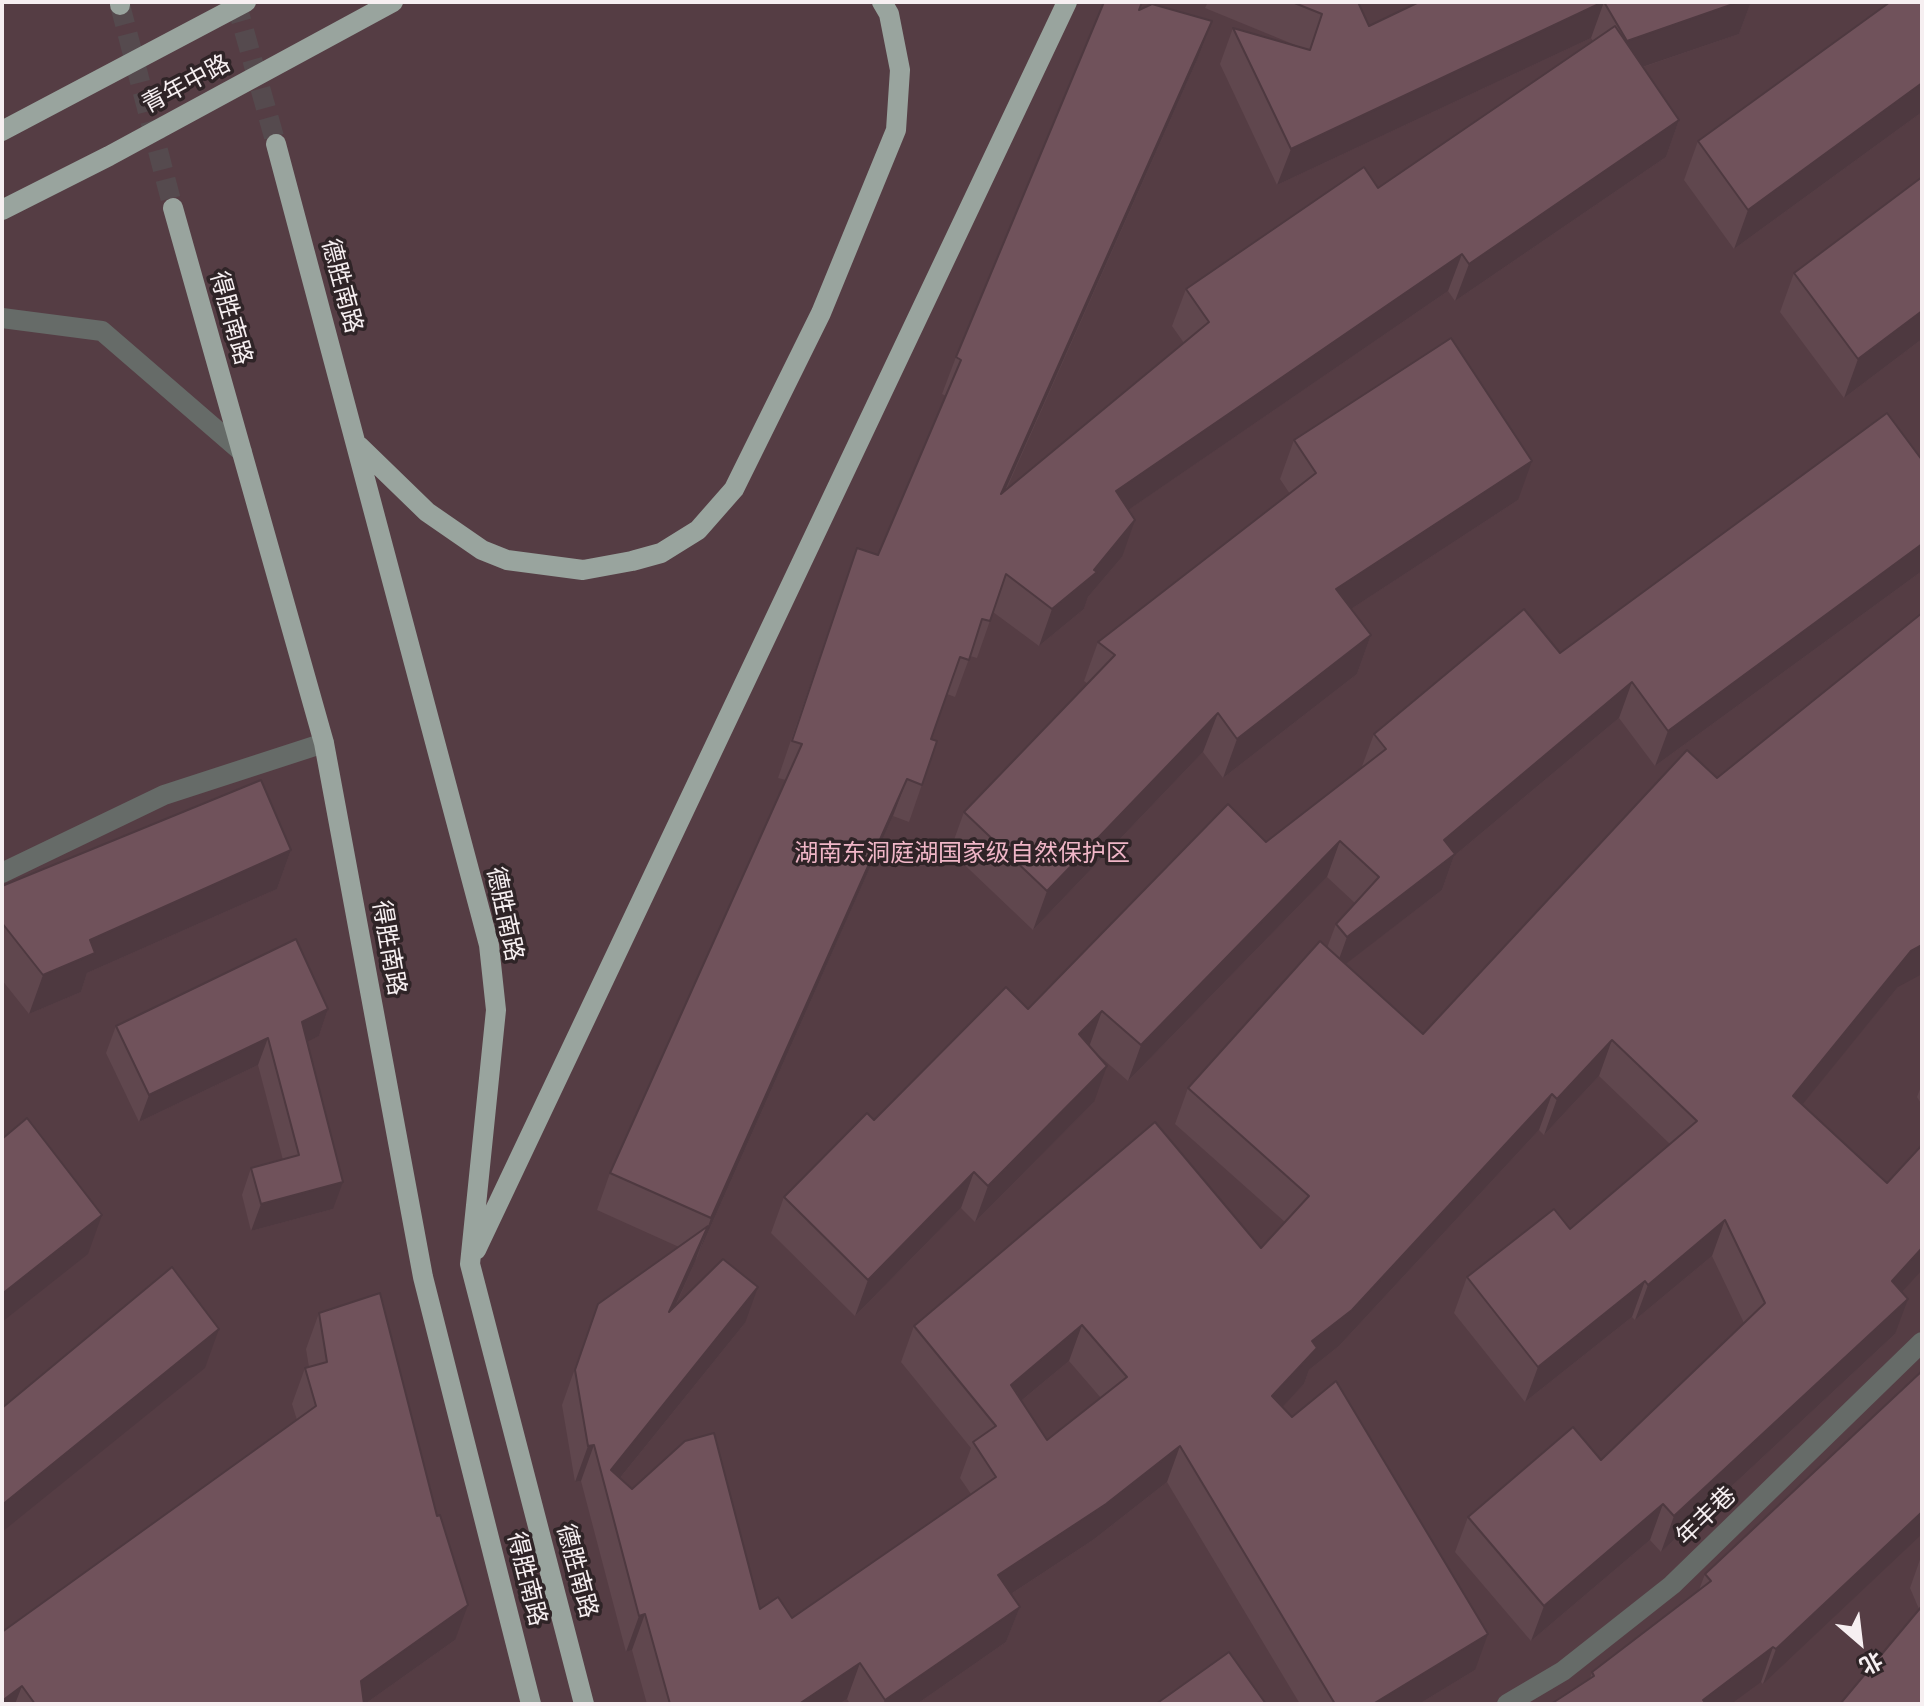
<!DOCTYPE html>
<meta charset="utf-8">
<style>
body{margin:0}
#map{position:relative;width:1924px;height:1706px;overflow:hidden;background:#392d31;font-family:"Golos Text","Noto Sans SC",sans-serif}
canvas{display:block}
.frame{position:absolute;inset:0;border:4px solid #f6eff1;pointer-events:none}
.north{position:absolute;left:1820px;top:1602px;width:80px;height:80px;-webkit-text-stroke:6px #2f2427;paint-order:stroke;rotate:152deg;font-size:22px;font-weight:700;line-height:32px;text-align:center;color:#f6eff1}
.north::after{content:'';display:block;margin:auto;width:28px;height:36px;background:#f6eff1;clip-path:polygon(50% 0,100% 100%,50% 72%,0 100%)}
</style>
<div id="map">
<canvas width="1924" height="1706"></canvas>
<div class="frame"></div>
<div class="north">北</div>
</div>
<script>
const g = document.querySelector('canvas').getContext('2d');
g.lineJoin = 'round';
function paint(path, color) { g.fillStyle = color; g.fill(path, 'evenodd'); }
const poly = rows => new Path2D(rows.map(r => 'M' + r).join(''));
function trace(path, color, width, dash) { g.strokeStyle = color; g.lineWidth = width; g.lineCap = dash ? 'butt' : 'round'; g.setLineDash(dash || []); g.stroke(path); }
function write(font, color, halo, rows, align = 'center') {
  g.font = font + ' "Golos Text","Noto Sans SC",sans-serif'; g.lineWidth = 7; g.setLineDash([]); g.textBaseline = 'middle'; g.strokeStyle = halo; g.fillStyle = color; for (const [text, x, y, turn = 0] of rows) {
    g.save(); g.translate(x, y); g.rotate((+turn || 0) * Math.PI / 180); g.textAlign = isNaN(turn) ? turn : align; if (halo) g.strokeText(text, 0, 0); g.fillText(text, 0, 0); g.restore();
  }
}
paint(poly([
 [2,2,1922,2,1922,1704,2,1704]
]), '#553d44');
trace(poly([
 [236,2,276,144],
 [120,5,173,208]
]), '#554a4e', 20, [20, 10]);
trace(poly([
 [2,318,102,331,242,452],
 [2,873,164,795,324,743],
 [1507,1704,1563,1671,1672,1585,1922,1342]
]), '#666b68', 20);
trace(poly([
 [120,2,120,5],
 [2,131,246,2],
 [276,144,489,945,496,1010,470,1264,584,1704],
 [173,208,324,743,423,1277,531,1704],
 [2,210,109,156,393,2],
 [359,446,427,512,482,550,507,560,583,570,632,561,661,553,698,530,734,489,821,313,896,130,900,70,889,14,882,2],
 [476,1250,1067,2]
]), '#99a49e', 20);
paint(poly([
 [1208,2,1358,2,1369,26,1419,2,1751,2,1739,34,1643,67,1679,120,1666,157,1455,301,1448,291,1128,510,1122,557,1088,597,1084,609,1039,646,993,612,977,658,970,656,955,697,947,694,931,739,937,741,909,822,893,816,675,1307,745,1323,620,1478,760,1609,792,1618,971,1494,960,1478,971,1448,901,1362,914,1326,1261,1248,1285,1222,1175,1124,1188,1088,1327,948,1336,924,1355,903,1327,877,1128,1081,1095,1052,1094,1102,975,1222,961,1208,855,1316,771,1233,784,1197,874,1120,1028,1009,1266,842,1361,769,1374,734,1560,653,1922,460,1922,571,1655,766,1619,718,1454,856,1442,890,1345,964,1423,1034,1898,987,1802,1104,1902,1292,1895,1334,1661,1552,1650,1540,1531,1641,1455,1552,1468,1517,1601,1460,1744,1323,1712,1256,1635,1320,1632,1317,1525,1402,1454,1313,1467,1277,1570,1229,1670,1144,1599,1076,1544,1135,1539,1130,1339,1346,1309,1370,1304,1384,1282,1407,1475,1670,1419,1704,1300,1704,1167,1482,1093,1540,1011,1594,1020,1607,1006,1642,917,1704,850,1704,847,1699,839,1704,647,1704,632,1650,626,1652,581,1481,575,1482,562,1405,598,1304,679,1247,597,1210,610,1173,786,780,778,778,857,548,878,555,946,396,942,394,956,357,1140,10,1212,21,1198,58,1006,490,1184,343,1172,326,1186,289,1378,188,1593,41,1591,38,1277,185,1220,64,1233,28,1300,47,1205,8],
 [1069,1361,1101,1398,1047,1440,1021,1401],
 [1922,2,1922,112,1734,249,1684,180,1698,141],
 [1922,177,1922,339,1844,398,1780,312,1794,273],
 [1294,440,1518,500,1351,609,1371,635,1357,674,1223,778,1203,752,1033,930,950,851,964,812,1088,684,1084,681,1098,642,1290,494,1280,479],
 [291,850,277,889,87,973,81,992,29,1014,2,980,2,886],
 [328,1009,319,1036,307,1041,333,1209,251,1231,242,1195,251,1168,283,1160,258,1065,139,1122,106,1053,116,1026],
 [1922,1084,1922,1105,1917,1097],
 [319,1313,455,1640,365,1704,2,1704,297,1420,292,1404,305,1368,309,1367,306,1349],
 [1922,1371,1763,1684,1761,1682,1590,1679,1592,1672,1699,1590,1705,1574],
 [1922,1554,1922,1704,1919,1609,1910,1588]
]), '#60474e');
paint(poly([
 [1604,2,1591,38,1277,185,1291,149],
 [1739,2,1751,2,1739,34,1613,77,1627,41],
 [1212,21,1198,58,987,531,1001,494],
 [1922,83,1922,112,1734,249,1748,210],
 [1679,120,1666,157,1455,301,1469,264],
 [1462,254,1448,291,1102,528,1116,491],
 [1922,311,1922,339,1844,398,1858,359],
 [1532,461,1518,500,1322,628,1336,589],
 [1135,520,1122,557,1088,597,1084,609,1039,646,1052,609,1094,570],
 [1922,544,1922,571,1655,766,1668,731],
 [1371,635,1357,674,1223,778,1237,739],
 [1632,682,1619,718,1454,856,1442,890,1334,973,1347,937,1444,840],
 [1218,713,1203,752,1033,930,1047,891],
 [907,779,893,816,698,1255,711,1218],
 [1340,841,1327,877,1128,1081,1141,1045],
 [291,850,277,889,87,973,81,992,29,1014,43,975,90,940],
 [1922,945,1922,974,1898,987,1780,1132,1793,1096,1911,951],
 [328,1009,319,1036,292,1049,302,1022],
 [1102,1011,1089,1047,1079,1034],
 [268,1038,258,1065,139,1122,149,1095],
 [1612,1040,1599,1076,1544,1135,1557,1099],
 [1107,1066,1094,1102,975,1222,988,1186],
 [1552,1094,1539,1130,1339,1346,1309,1370,1304,1384,1259,1432,1272,1396,1312,1341],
 [974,1172,961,1208,855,1316,868,1280],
 [343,1182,333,1209,251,1231,261,1204],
 [102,1215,88,1254,2,1322,2,1294],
 [1725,1220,1712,1256,1635,1320,1648,1285],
 [708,1226,695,1262,656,1348,669,1312],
 [1922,1248,1922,1270,1879,1317,1892,1281],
 [1645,1281,1632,1317,1525,1402,1538,1367],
 [758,1287,745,1323,607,1494,611,1470],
 [1908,1299,1895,1334,1661,1552,1674,1516],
 [1082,1325,1069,1361,998,1420,1011,1385],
 [219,1329,205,1368,2,1532,2,1505],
 [594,1445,581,1481,575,1482,588,1446],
 [1180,1446,1167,1482,1093,1540,985,1611,998,1575],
 [1663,1504,1650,1540,1531,1641,1544,1606],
 [1922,1512,1922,1534,1763,1684,1776,1649],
 [468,1605,455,1640,365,1704,352,1704,361,1681],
 [1020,1607,1006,1642,917,1704,883,1704,885,1700],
 [645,1614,632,1650,626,1652,639,1616],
 [1488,1634,1475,1670,1419,1704,1373,1704],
 [1773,1647,1761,1682,1731,1704,1702,1704,1703,1700],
 [860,1663,847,1699,839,1704,799,1704],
 [22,1686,15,1704,2,1704,2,1701]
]), '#4e3940');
const building = poly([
 [1104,2,1142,2,1139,10,1152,4,1212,21,1001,494,1209,322,1186,289,1364,167,1378,188,1615,26,1679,120,1469,264,1462,254,1116,491,1135,520,1094,570,1097,572,1052,609,1006,574,990,621,982,619,969,660,960,657,931,739,937,741,922,785,907,779,711,1218,610,1173,802,744,792,741,857,548,878,555,961,360,956,357,1104,2],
 [1292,2,1358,2,1369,26,1419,2,1603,2,1291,149,1233,28,1310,50,1322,14,1292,2],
 [1604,2,1739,2,1627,41,1604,2],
 [1890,2,1922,2,1922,83,1748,210,1698,141,1890,2],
 [1922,177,1922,311,1858,359,1794,273,1922,177],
 [1451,338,1532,461,1336,589,1371,635,1237,739,1218,713,1047,891,964,812,1115,655,1098,642,1316,473,1294,440,1451,338],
 [1887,413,1922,460,1922,544,1668,731,1632,682,1444,840,1455,854,1347,937,1336,924,1379,877,1340,841,1141,1045,1102,1011,1079,1034,1107,1066,988,1186,974,1172,868,1280,784,1197,867,1113,874,1120,1006,987,1028,1009,1228,804,1266,842,1386,749,1374,734,1524,609,1560,653,1887,413],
 [1922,613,1922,945,1911,951,1793,1096,1887,1183,1922,1145,1922,1248,1892,1281,1908,1299,1674,1516,1663,1504,1544,1606,1468,1517,1573,1427,1601,1460,1765,1303,1725,1220,1648,1285,1645,1281,1538,1367,1467,1277,1554,1209,1570,1229,1697,1121,1612,1040,1557,1099,1552,1094,1352,1310,1312,1341,1317,1348,1272,1396,1292,1417,1336,1381,1488,1634,1373,1704,1335,1704,1180,1446,1106,1504,998,1575,1020,1607,885,1700,860,1663,799,1704,670,1704,645,1614,639,1616,594,1445,588,1446,575,1370,598,1304,708,1226,669,1312,723,1259,758,1287,611,1470,632,1489,685,1441,714,1433,760,1609,778,1597,792,1618,996,1477,973,1442,996,1426,914,1326,1155,1122,1261,1248,1309,1196,1188,1088,1320,941,1423,1034,1687,750,1717,778,1922,613],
 [1082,1325,1127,1377,1047,1440,1011,1385,1082,1325],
 [261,780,291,850,90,940,95,953,43,975,2,923,2,886,261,780],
 [296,939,328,1009,302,1022,343,1182,261,1204,251,1168,299,1155,268,1038,149,1095,116,1026,296,939],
 [27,1118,102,1215,2,1294,2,1139,27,1118],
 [172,1267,219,1329,2,1505,2,1408,172,1267],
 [380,1293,437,1516,440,1515,468,1605,361,1681,364,1704,35,1704,22,1686,2,1701,2,1632,316,1406,305,1368,327,1362,319,1313,380,1293],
 [1922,1371,1922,1512,1776,1649,1773,1647,1703,1700,1706,1704,1551,1704,1594,1676,1592,1672,1711,1581,1705,1574,1922,1371],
 [1922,1606,1922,1704,1840,1704,1922,1606],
 [1229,1652,1266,1704,1156,1704,1229,1652]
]);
paint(building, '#70525b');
trace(building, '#4e3940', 2);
write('24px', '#f6eff1', '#2f2427', [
 ["青年中路",186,84,-28],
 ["德胜南路",342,286,75],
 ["得胜南路",231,318,74],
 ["德胜南路",505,914,78],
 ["得胜南路",389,948,80],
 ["年丰巷",1706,1516,-44],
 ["德胜南路",577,1571,75],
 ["得胜南路",527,1579,76]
]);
write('24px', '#f0b6c7', '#2f2427', [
 ["湖南东洞庭湖国家级自然保护区",962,853]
]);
</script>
